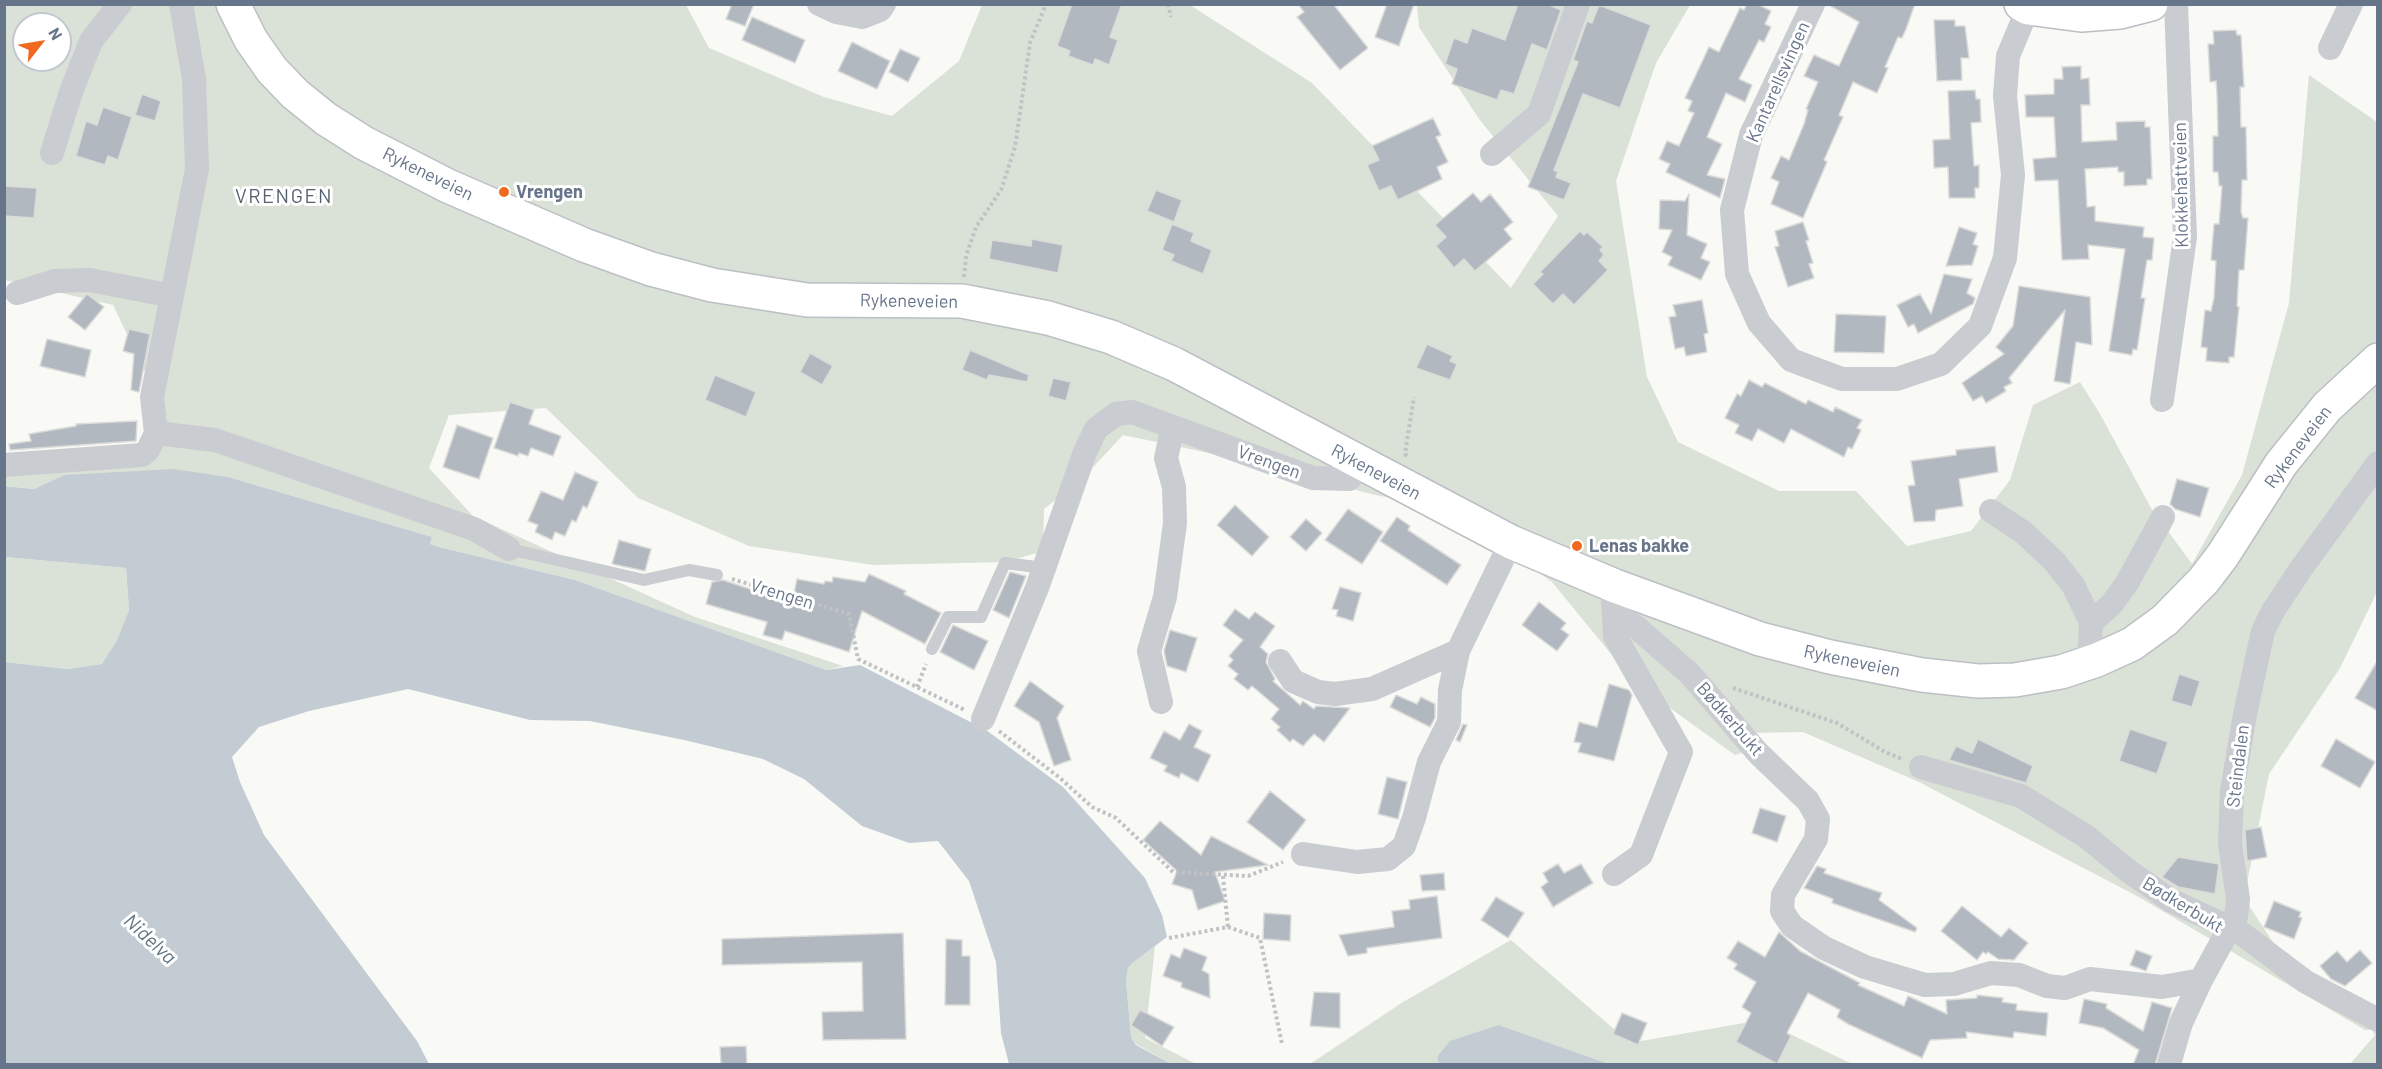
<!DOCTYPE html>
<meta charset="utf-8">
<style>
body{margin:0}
#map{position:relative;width:2382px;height:1069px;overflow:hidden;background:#f9f9f6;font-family:Barlow,sans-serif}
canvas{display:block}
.frame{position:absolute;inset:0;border:6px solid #66758a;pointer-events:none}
.north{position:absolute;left:12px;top:12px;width:60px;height:60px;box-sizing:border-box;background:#fff;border:2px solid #c2c8d0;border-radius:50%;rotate:59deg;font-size:16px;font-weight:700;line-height:24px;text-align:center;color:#66758a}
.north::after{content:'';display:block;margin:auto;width:21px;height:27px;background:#f06920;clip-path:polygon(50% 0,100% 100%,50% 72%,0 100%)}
</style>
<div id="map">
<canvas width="2382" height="1069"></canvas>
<div class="frame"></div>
<div class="north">N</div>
</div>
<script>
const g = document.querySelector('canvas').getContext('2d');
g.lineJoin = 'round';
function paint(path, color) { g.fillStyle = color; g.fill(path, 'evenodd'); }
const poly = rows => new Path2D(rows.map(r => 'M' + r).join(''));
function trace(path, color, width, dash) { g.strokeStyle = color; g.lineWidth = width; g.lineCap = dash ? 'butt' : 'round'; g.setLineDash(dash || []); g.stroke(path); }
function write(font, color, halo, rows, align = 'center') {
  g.font = font + ' Barlow,sans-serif'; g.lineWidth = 6; g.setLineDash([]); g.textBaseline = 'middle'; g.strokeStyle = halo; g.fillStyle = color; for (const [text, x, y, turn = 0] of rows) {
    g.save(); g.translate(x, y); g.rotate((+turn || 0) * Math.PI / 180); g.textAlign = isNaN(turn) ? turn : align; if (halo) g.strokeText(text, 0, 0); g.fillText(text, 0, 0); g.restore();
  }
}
paint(poly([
 [5,5,686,5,709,48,824,97,892,116,959,61,982,5,1190,5,1312,83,1511,288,1558,216,1479,119,1419,27,1417,5,1690,5,1656,63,1616,181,1647,377,1678,442,1779,491,1856,491,1907,546,1971,531,2010,480,2033,405,2080,382,2100,414,2151,508,2192,564,2242,475,2289,303,2309,75,2377,122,2377,592,2340,668,2269,774,2244,898,2286,962,2377,1016,2377,1064,2350,1064,2375,1035,2372,1030,2365,1030,2137,896,1919,782,1803,732,1748,733,1751,750,1735,755,1634,682,1552,582,1448,510,1371,494,1247,461,1123,435,1082,479,1044,509,1043,551,1006,562,873,565,749,546,638,498,546,408,449,415,429,468,473,516,695,617,843,666,826,670,575,580,439,547,430,544,432,537,228,477,64,475,34,489,5,486,5,467,145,450,167,418,113,305,5,280],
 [24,24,60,24,60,60,24,60],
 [4,557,126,568,129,610,117,640,102,664,68,669,5,662],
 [1511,940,1630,1043,1761,1020,1852,1064,1609,1064,1499,1025,1437,1057,1439,1064,1310,1064,1403,1002],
 [1155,946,1145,1038,1196,1064,1171,1064,1136,1044,1131,1037,1126,981,1128,968,1131,963]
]), '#dae1d7');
paint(poly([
 [173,469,228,477,432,537,430,544,439,547,575,580,826,670,860,665,986,730,1063,787,1145,878,1162,915,1167,937,1132,963,1128,968,1126,981,1131,1037,1136,1045,1171,1064,1009,1064,1001,1033,996,962,969,881,938,841,909,843,862,826,804,779,763,759,684,740,590,721,530,720,408,689,309,711,259,727,232,757,240,782,264,835,417,1041,429,1064,5,1064,5,662,68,669,102,664,117,640,129,610,126,568,5,557,4,486,34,489,64,475],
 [1499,1025,1609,1064,1439,1064,1437,1057,1450,1041]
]), '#c2ccd2');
const building = poly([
 [732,4,754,4,745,26,726,19,732,4],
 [1072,4,1122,4,1110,37,1118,40,1109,65,1095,59,1093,65,1068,56,1070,51,1057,46,1072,4],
 [1298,4,1333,4,1368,48,1340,70,1297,17,1304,12,1298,4],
 [1387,4,1414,4,1399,46,1375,37,1387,4],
 [1518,4,1547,4,1561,10,1547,50,1532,44,1514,94,1501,90,1497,100,1452,84,1457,69,1445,64,1454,38,1467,43,1472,28,1505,40,1518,4],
 [1747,4,1757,4,1771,11,1765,24,1771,27,1764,42,1759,40,1739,79,1752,85,1745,102,1726,93,1707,137,1722,144,1707,175,1725,179,1720,198,1666,172,1670,164,1659,159,1667,141,1679,146,1694,113,1688,111,1692,101,1685,98,1709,47,1719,52,1740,8,1744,10,1747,4],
 [1827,4,1915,4,1906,29,1902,38,1898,37,1885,67,1888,68,1877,93,1853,82,1839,115,1843,117,1824,160,1827,162,1803,218,1771,204,1779,182,1771,178,1781,156,1789,160,1804,124,1808,110,1806,109,1818,82,1804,76,1814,55,1839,66,1859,22,1827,4],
 [1599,5,1651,25,1620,108,1583,94,1554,170,1558,172,1556,177,1571,183,1564,200,1528,187,1578,62,1573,60,1587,21,1592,23,1599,5],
 [752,17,805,40,795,63,742,40,752,17],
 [1934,20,1955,20,1955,26,1965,26,1969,58,1961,58,1962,80,1937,81,1934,20],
 [2236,30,2237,35,2241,35,2244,87,2240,87,2241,127,2246,127,2247,180,2242,180,2241,212,2243,218,2248,218,2244,270,2239,270,2237,306,2239,307,2234,357,2229,357,2229,363,2206,361,2207,348,2201,347,2205,310,2211,311,2214,298,2216,261,2211,260,2214,224,2219,224,2222,186,2219,186,2218,172,2213,172,2213,136,2218,136,2217,95,2216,81,2210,82,2208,44,2214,44,2213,31,2236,30],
 [852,42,890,61,877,89,838,71,852,42],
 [900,49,920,58,908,82,889,72,900,49],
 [2081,66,2081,79,2089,78,2090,105,2081,105,2082,142,2117,140,2116,122,2145,121,2145,127,2150,127,2152,179,2147,179,2147,185,2124,186,2124,172,2118,172,2118,167,2085,169,2087,207,2095,206,2095,221,2144,227,2143,237,2154,238,2152,260,2147,260,2141,298,2145,298,2137,350,2133,349,2132,355,2109,351,2125,249,2088,245,2089,259,2062,260,2058,180,2035,181,2033,159,2056,157,2054,117,2026,117,2025,95,2054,94,2054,79,2063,79,2062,67,2081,66],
 [1975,90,1976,99,1980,99,1981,122,1971,123,1974,166,1979,165,1979,188,1975,188,1975,198,1949,198,1948,167,1934,168,1933,140,1950,139,1948,91,1975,90],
 [142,94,161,101,155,121,135,115,142,94],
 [103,107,132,117,118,160,108,156,105,165,76,156,86,121,97,125,103,107],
 [1433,118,1441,135,1436,137,1448,162,1437,167,1442,179,1398,200,1391,186,1379,191,1367,165,1379,160,1372,146,1433,118],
 [4,186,37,188,34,218,4,216,4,186],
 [1156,190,1182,200,1174,222,1147,211,1156,190],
 [1473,193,1481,202,1490,194,1513,222,1504,229,1512,239,1475,271,1464,259,1454,268,1436,246,1446,237,1435,225,1473,193],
 [1689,194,1687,235,1707,244,1701,258,1710,262,1701,280,1668,265,1672,257,1662,252,1672,230,1659,229,1660,200,1685,201,1689,194],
 [1803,222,1809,240,1806,241,1813,263,1809,264,1814,278,1788,287,1775,247,1779,246,1775,231,1803,222],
 [1172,224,1194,233,1191,241,1212,250,1203,274,1171,261,1174,255,1162,250,1172,224],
 [1959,227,1977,233,1973,244,1978,246,1972,265,1946,266,1959,227],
 [1580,231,1584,235,1587,232,1603,247,1600,250,1604,255,1599,261,1608,270,1574,305,1563,294,1553,304,1533,284,1543,274,1540,272,1580,231],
 [1032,239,1063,245,1058,273,989,259,992,240,1031,246,1032,239],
 [1944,274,1972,279,1967,293,1975,298,1973,304,1918,333,1914,324,1908,327,1897,305,1920,294,1931,314,1944,274],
 [2019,286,2090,297,2092,345,2076,342,2070,384,2054,381,2065,310,2009,378,2012,383,2004,387,2006,391,1986,403,1982,396,1973,401,1962,383,2004,354,1996,347,2013,326,2019,286],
 [87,294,104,307,85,330,68,317,87,294],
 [1702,300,1708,333,1704,334,1707,352,1686,356,1684,347,1675,349,1669,317,1676,316,1673,305,1702,300],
 [1836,314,1886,316,1884,353,1834,352,1836,314],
 [129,329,150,334,139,392,131,390,134,354,123,351,129,329],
 [47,339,91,350,85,377,40,366,47,339],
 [1427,344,1453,356,1450,361,1457,364,1450,380,1416,368,1427,344],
 [970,350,1029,375,1027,382,989,375,987,380,962,370,970,350],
 [810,353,833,366,822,385,800,372,810,353],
 [715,375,756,392,746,417,705,400,715,375],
 [1053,378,1071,382,1066,401,1048,396,1053,378],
 [1749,380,1762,387,1765,383,1806,404,1808,400,1833,412,1835,407,1862,420,1857,428,1861,430,1852,449,1848,447,1844,457,1791,429,1784,443,1758,429,1752,441,1735,433,1739,425,1725,418,1737,394,1741,396,1749,380],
 [510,402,534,410,529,424,561,436,553,456,531,448,528,456,519,453,518,456,494,448,510,402],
 [137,421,136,441,10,450,9,444,31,441,29,434,76,426,76,424,137,421],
 [457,425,493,438,479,479,443,467,457,425],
 [1995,446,1998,472,1959,479,1963,506,1936,510,1935,521,1914,522,1908,486,1915,485,1911,461,1956,455,1956,450,1995,446],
 [575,472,598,482,587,508,583,506,576,522,572,520,565,536,555,532,552,540,535,532,538,525,528,521,541,491,563,500,575,472],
 [2177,479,2209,488,2200,517,2175,509,2170,504,2177,479],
 [1235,505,1269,537,1252,556,1217,525,1235,505],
 [1348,509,1383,532,1362,564,1325,540,1348,509],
 [1397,517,1410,526,1408,530,1461,565,1447,585,1380,541,1397,517],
 [1306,519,1322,533,1306,551,1290,537,1306,519],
 [619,540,651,549,645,571,612,564,619,540],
 [1010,572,1026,576,1009,618,993,610,1010,572],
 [869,574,906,591,904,594,941,613,925,644,862,611,849,652,785,631,782,640,763,635,767,622,706,604,712,582,723,580,792,603,797,579,824,584,825,581,832,582,833,577,865,582,869,574],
 [1340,587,1361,593,1353,621,1336,616,1338,610,1332,609,1340,587],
 [1539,602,1566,623,1561,629,1569,635,1557,651,1522,625,1539,602],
 [1235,609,1249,619,1255,612,1275,626,1260,647,1268,654,1266,662,1275,679,1273,681,1300,705,1303,701,1314,709,1316,706,1350,708,1324,742,1314,734,1303,746,1293,739,1290,742,1277,730,1280,727,1271,719,1279,709,1252,686,1248,690,1234,679,1238,674,1228,666,1233,660,1229,656,1243,640,1223,625,1235,609],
 [953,625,988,641,974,670,940,652,953,625],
 [1170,630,1197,638,1186,672,1167,666,1164,651,1170,630],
 [2378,660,2378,711,2355,698,2378,660],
 [2179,674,2200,681,2192,707,2171,701,2179,674],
 [1030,681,1064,706,1057,718,1071,760,1054,766,1039,722,1014,706,1030,681],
 [1609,684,1629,690,1632,695,1614,761,1578,752,1581,743,1574,742,1579,722,1597,727,1609,684],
 [1396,695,1417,704,1421,697,1435,704,1435,718,1430,727,1390,707,1396,695],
 [1189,724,1202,731,1194,747,1211,755,1198,782,1181,773,1179,778,1164,771,1167,766,1150,758,1164,731,1180,740,1189,724],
 [1463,724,1467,725,1460,742,1456,740,1463,724],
 [2130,729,2168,742,2157,774,2119,761,2130,729],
 [1978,739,2033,766,2026,783,1949,760,1956,746,1972,753,1978,739],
 [2336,739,2375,762,2360,788,2321,766,2336,739],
 [1387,777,1407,782,1398,819,1378,814,1387,777],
 [1270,791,1306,820,1283,850,1247,822,1270,791],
 [1760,808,1786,816,1777,842,1752,833,1760,808],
 [1160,821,1201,855,1211,836,1268,865,1215,872,1225,901,1198,910,1192,890,1172,884,1177,871,1143,840,1160,821],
 [2261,827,2267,857,2247,861,2245,830,2261,827],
 [2178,857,2219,864,2215,894,2178,887,2162,877,2178,857],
 [1558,864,1564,873,1581,864,1593,883,1553,907,1541,887,1548,882,1543,873,1558,864],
 [1817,866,1826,869,1824,873,1882,893,1879,900,1917,928,1915,932,1832,903,1833,899,1804,888,1817,866],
 [1444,873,1445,890,1422,891,1420,875,1444,873],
 [1437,896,1442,938,1367,948,1367,953,1348,956,1339,935,1394,927,1392,911,1410,909,1409,900,1437,896],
 [1496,897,1524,913,1508,938,1481,920,1496,897],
 [2274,901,2301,912,2299,917,2302,918,2294,939,2264,927,2274,901],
 [1962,906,2001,937,2009,928,2028,943,2014,960,1998,959,1988,952,1986,954,1983,952,1977,960,1941,931,1962,906],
 [1264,913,1291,915,1290,941,1263,939,1264,913],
 [1779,932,1800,951,1860,983,1858,985,1904,1006,1908,996,1947,1014,1946,1000,1977,998,1977,995,2003,998,2002,1002,2017,1004,2016,1010,2048,1013,2046,1036,2014,1032,2013,1038,1966,1032,1967,1038,1930,1040,1922,1058,1848,1024,1837,1017,1840,1010,1808,993,1787,1033,1791,1036,1777,1064,1736,1042,1751,1013,1742,1007,1756,982,1734,969,1737,964,1727,958,1738,941,1765,957,1779,932],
 [903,933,906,1039,823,1040,822,1012,863,1011,862,962,722,965,722,939,903,933],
 [946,939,962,940,962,956,970,956,970,1005,945,1005,946,939],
 [1184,948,1207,957,1202,970,1209,974,1210,998,1181,987,1182,983,1163,976,1171,954,1180,958,1184,948],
 [2136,950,2152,956,2146,971,2130,965,2136,950],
 [2360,950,2372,963,2345,986,2331,979,2320,966,2337,951,2347,962,2360,950],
 [1314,992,1340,993,1340,1028,1310,1026,1314,992],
 [2084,999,2107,1004,2106,1008,2143,1031,2152,1002,2172,1008,2155,1065,2133,1065,2139,1050,2103,1028,2079,1023,2084,999],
 [1140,1010,1174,1027,1162,1046,1131,1025,1140,1010],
 [1622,1013,1647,1023,1638,1045,1613,1034,1622,1013],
 [746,1046,747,1065,721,1065,720,1047,746,1046]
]);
paint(building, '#b2b8c0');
trace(building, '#dbdbd9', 1.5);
const secondary = poly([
 [2021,4,2028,8,2081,15,2120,12,2151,4]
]);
const primary = poly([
 [233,4,251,40,272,70,295,94,326,119,364,143,448,186,584,245,651,269,712,285,807,300,962,301,1048,318,1111,337,1174,364,1511,542,1615,586,1760,639,1830,657,1922,675,1978,681,2015,680,2061,672,2097,660,2132,644,2165,620,2204,580,2223,555,2281,464,2327,407,2378,360]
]);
trace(secondary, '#bbbfc5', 36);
trace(primary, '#bcbfc4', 36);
trace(poly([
 [1168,4,1171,17],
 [964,277,966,256,976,227,1001,190,1015,147,1030,43,1046,4],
 [1407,456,1405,454,1414,397],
 [732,579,849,614,858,659,965,710],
 [917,687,926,664],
 [1733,688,1837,723,1885,752,1902,759],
 [999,731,1060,778,1092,807,1116,818,1173,872,1248,876,1283,862],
 [1223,876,1228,927],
 [1169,938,1228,927,1260,938,1282,1044]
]), '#c0c2c5', 4, [3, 3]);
trace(poly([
 [509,549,644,580,689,570,717,575],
 [932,649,948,617,981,617,1005,563,1044,568]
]), '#c9ccd0', 12);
trace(poly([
 [819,4,836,12,862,17,880,10,884,4],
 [1813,4,1751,135,1732,210,1737,274,1759,323,1791,360,1842,379,1897,379,1941,364,1980,326,2005,258,2013,175,2005,96,2008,56,2028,8],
 [2330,48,2351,4],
 [52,153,71,92,91,41,120,4],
 [1492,154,1539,114,1578,4],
 [17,293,55,281,90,280,172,296],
 [2162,400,2185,237,2176,4],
 [156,433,215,440,474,529,509,549],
 [4,465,142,455,148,450,156,433,152,397,197,169,194,79,181,4],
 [1991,511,2023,532,2054,561,2073,585,2091,622,2090,647,2097,660],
 [1613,601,1615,636,1681,752,1641,855,1614,874],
 [1614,613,1636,627,1690,674,1758,753,1808,801,1818,819,1816,839,1783,895,1782,911,1792,926,1824,948,1865,967,1925,985,1954,984,1991,973,2019,975,2047,986,2065,988,2090,979,2162,987,2201,980,2236,916,2238,899,2230,844,2232,791,2245,714,2263,631,2273,611,2300,570,2378,463],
 [2091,622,2111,605,2127,583,2163,517],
 [1280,661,1293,681,1318,692,1335,694,1372,689,1458,651,1511,542],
 [1161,702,1149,651,1165,597,1175,523,1174,487,1166,458,1173,427],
 [983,719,1037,588,1085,452,1096,429,1116,414,1132,412,1313,478,1349,479,1363,465],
 [1921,767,2021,796,2087,837,2127,870,2170,900,2241,933,2306,982,2378,1020],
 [1303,854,1357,862,1388,859,1404,846,1414,818,1429,762,1449,722,1450,690,1458,651],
 [2169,1064,2181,1023,2201,980]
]), '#c9ccd0', 24);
trace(secondary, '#fff', 33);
trace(primary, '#fff', 33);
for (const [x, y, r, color] of [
 [504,192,6,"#f06920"],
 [1577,546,6,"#f06920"]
]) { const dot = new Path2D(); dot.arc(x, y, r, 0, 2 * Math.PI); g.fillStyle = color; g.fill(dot); trace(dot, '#fff', 2); }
write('18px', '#66758a', '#fff', [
 ["Kantarellsvingen",1778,82,-66],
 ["Rykeneveien",428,174,26],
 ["Klokkehattveien",2181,185,-91],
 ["Rykeneveien",909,301,1],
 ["Rykeneveien",2298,447,-53],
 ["Vrengen",1269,462,20],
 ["Rykeneveien",1376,472,28],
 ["Vrengen",782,594,17],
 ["Rykeneveien",1852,661,12],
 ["Bødkerbukt",1730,719,49],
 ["Steindalen",2238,766,-83],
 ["Bødkerbukt",2183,905,31]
]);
write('bold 18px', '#66758a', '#fff', [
 ["Vrengen",516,192],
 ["Lenas bakke",1589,546]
], 'left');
g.letterSpacing = '1.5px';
write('20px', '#54606e', '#fff', [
 ["VRENGEN",284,196]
]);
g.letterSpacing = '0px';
write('italic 20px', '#627785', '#fff', [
 ["Nidelva",150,939,43]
]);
</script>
